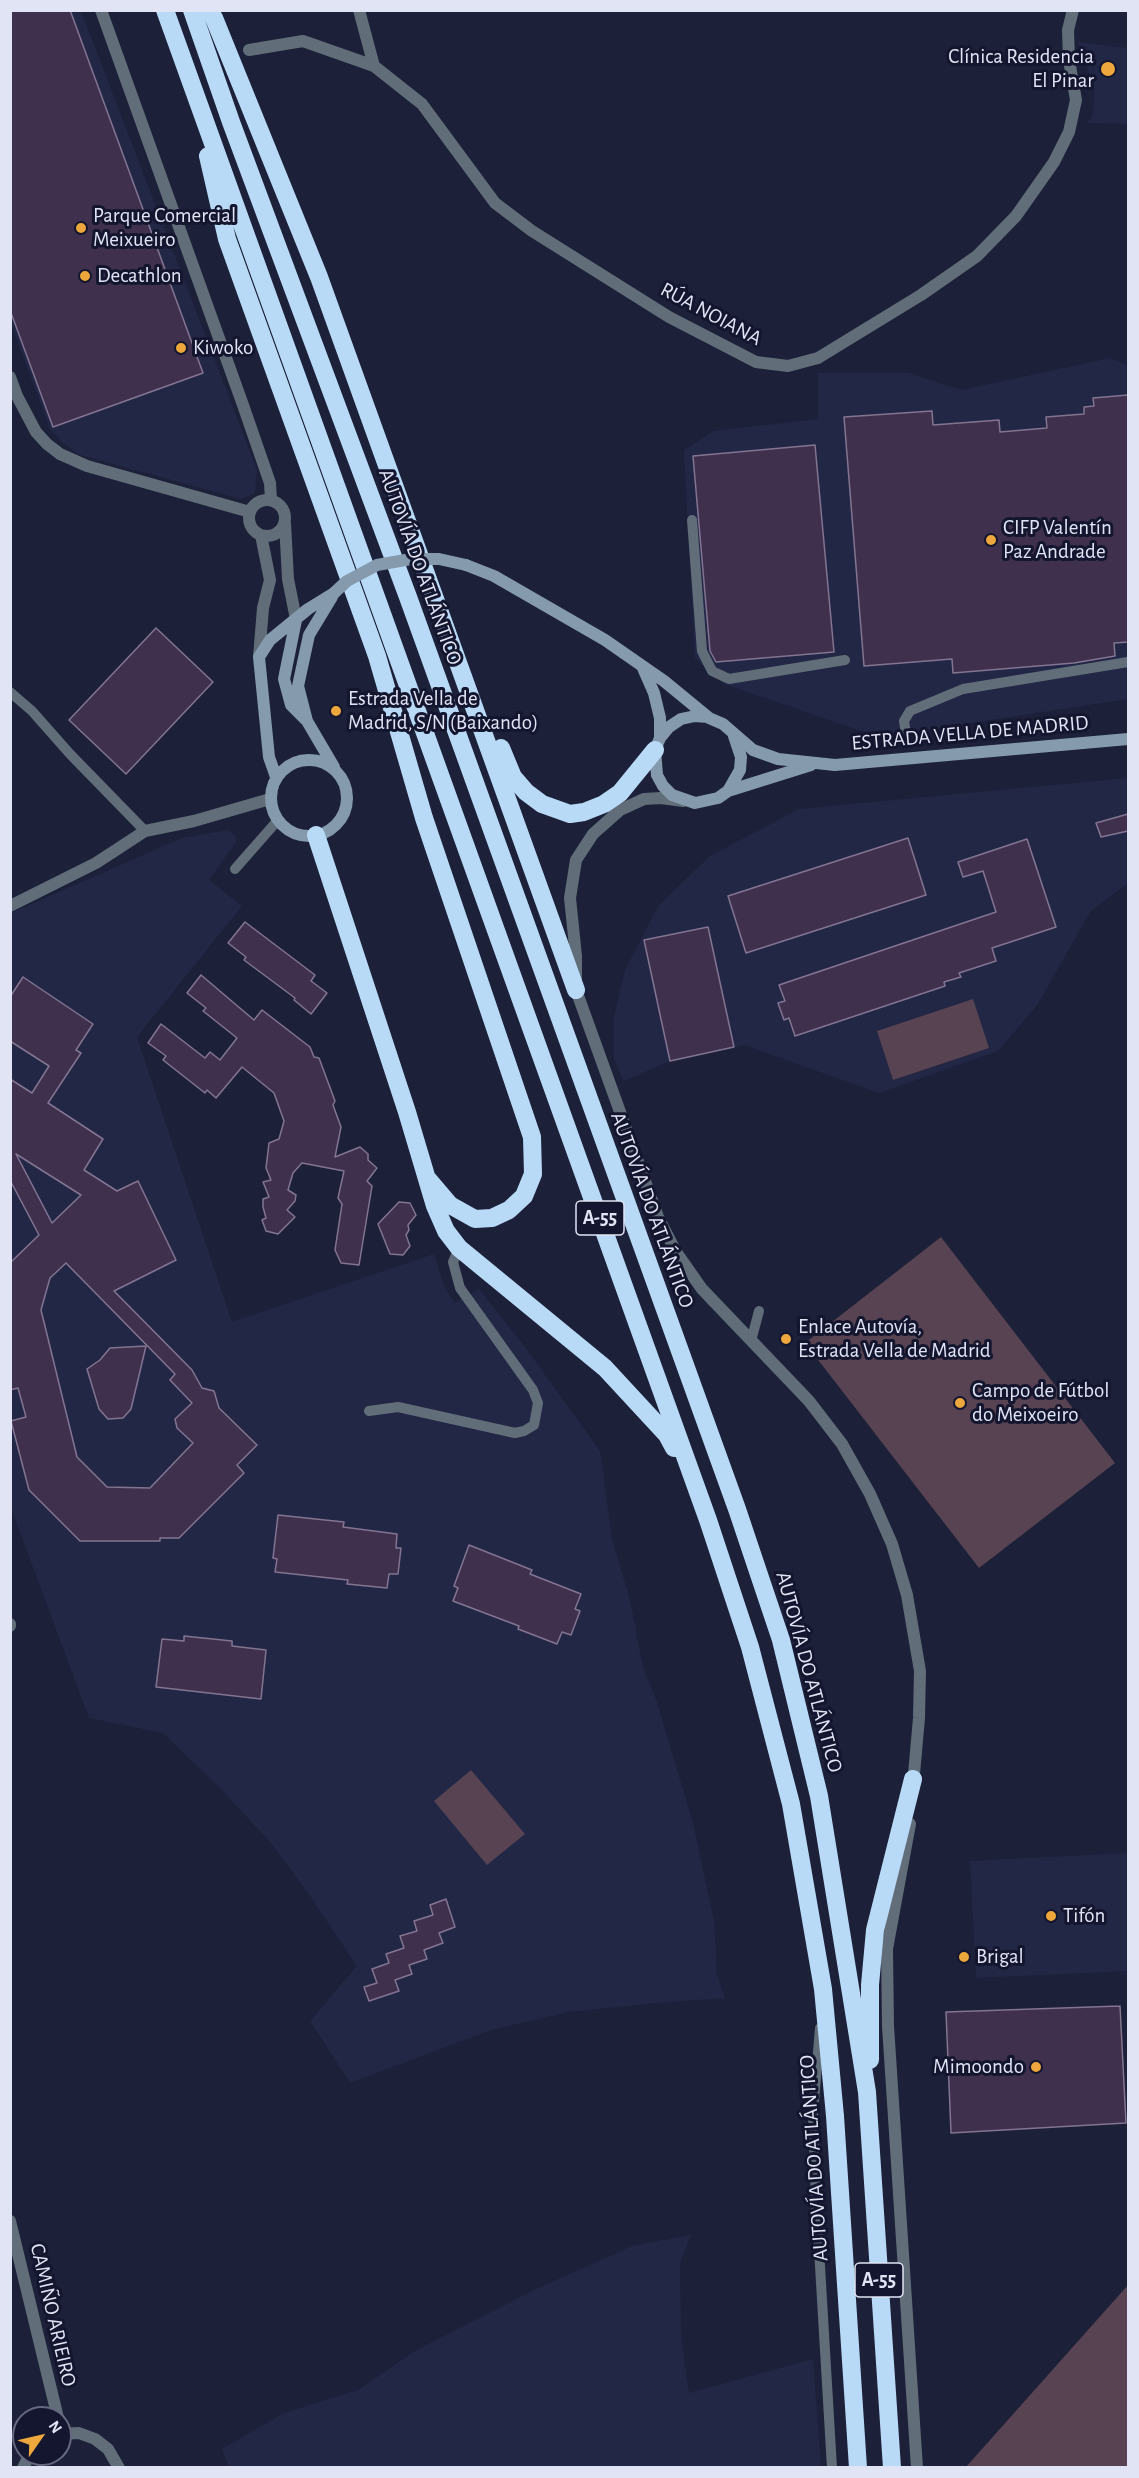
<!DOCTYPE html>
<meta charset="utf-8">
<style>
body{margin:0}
#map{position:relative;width:1139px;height:2478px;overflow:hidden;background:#1c2038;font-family:"Alegreya Sans",sans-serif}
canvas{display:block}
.frame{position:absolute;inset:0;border:12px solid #e0e4f5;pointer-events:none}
.north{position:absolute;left:12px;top:2406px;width:60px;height:60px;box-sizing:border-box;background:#13162e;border:2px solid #65687e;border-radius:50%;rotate:56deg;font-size:16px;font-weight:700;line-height:24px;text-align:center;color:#e0e4f5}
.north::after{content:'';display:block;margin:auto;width:21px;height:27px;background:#eea73c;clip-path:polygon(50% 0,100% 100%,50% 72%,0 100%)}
</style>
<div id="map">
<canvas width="1139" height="2478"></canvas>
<div class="frame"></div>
<div class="north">N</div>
</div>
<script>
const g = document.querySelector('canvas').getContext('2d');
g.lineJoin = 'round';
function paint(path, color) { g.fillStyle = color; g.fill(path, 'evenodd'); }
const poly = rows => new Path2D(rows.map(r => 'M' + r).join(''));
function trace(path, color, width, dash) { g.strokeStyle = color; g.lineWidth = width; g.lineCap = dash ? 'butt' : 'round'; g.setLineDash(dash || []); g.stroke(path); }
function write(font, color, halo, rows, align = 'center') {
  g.font = font + ' "Alegreya Sans",sans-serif'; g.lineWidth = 6; g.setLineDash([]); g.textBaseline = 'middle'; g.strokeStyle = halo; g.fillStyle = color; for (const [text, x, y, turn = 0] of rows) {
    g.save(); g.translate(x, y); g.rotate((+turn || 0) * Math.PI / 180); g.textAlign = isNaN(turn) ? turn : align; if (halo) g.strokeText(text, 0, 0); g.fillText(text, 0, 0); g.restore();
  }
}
paint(poly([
 [11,11,81,11,257,470,255,493,241,499,80,455,63,443,50,429,11,323],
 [1078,42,1128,48,1128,124,1086,123,1092,118,1095,90],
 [1110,358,1128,366,1128,699,879,737,724,684,695,658,684,450,714,431,818,419,818,373,908,373,962,390],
 [1128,778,1128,883,1090,912,1038,1004,998,1051,879,1093,744,1045,670,1061,624,1081,614,1060,614,1017,625,970,659,905,710,856,799,809],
 [228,830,235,836,236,842,209,880,242,906,137,1037,232,1322,434,1254,444,1286,455,1303,479,1289,528,1351,600,1451,612,1539,630,1600,643,1668,656,1699,693,1823,714,1921,717,1975,725,1998,655,2003,569,2012,491,2030,350,2083,310,2021,357,1966,308,1893,270,1842,219,1787,163,1733,89,1718,11,1508,11,913,182,838],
 [1128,1853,1128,1971,976,1978,970,1861],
 [691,2235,680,2263,681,2337,689,2393,813,2359,821,2467,229,2467,222,2449,284,2413,358,2390,415,2351,532,2291,632,2246]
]), '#232746');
paint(poly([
 [973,999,989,1048,893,1080,877,1031],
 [941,1237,1115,1463,979,1568,805,1343],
 [471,1770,525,1834,487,1865,434,1801],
 [1128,2285,1128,2467,966,2467]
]), '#574351');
const building = poly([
 [10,10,70,10,203,373,53,427,10,310,10,10],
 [1128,395,1128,642,1114,643,1115,656,1074,663,953,673,952,659,864,666,844,417,932,411,933,425,999,420,1000,432,1047,428,1046,417,1084,414,1084,407,1094,406,1093,398,1128,395],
 [815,445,834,652,716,662,710,651,693,456,815,445],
 [156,628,213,682,126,774,69,720,156,628],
 [1128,814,1128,831,1101,837,1096,823,1128,814],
 [908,838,926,895,746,953,728,896,908,838],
 [1027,839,1056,927,992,948,996,961,959,973,961,977,944,982,945,986,795,1036,789,1018,784,1020,778,1003,785,1001,779,985,996,912,983,871,963,877,958,862,1027,839],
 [245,922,315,975,311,981,327,993,311,1014,294,1000,295,998,244,960,246,957,228,943,245,922],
 [708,927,734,1047,670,1061,644,940,708,927],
 [201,975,254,1020,262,1010,310,1047,314,1057,319,1058,335,1101,333,1105,341,1127,335,1157,360,1147,368,1154,368,1160,377,1168,367,1181,372,1186,359,1265,341,1263,335,1250,342,1204,338,1198,344,1171,302,1163,293,1173,288,1190,296,1195,295,1201,287,1210,295,1217,278,1234,266,1231,262,1220,266,1218,263,1207,263,1199,269,1197,263,1182,271,1180,266,1168,269,1143,279,1139,284,1121,274,1093,242,1067,216,1098,207,1090,205,1093,163,1060,166,1056,148,1043,161,1024,205,1058,210,1052,220,1060,237,1038,203,1011,206,1008,187,993,201,975],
 [23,977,93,1024,76,1050,81,1053,48,1103,103,1139,84,1170,117,1191,138,1181,176,1260,114,1291,192,1370,202,1388,214,1391,219,1408,257,1445,237,1465,244,1473,179,1538,160,1538,160,1541,80,1541,29,1490,11,1421,26,1417,18,1388,10,1390,11,1262,39,1235,10,1180,10,1079,32,1093,49,1066,10,1041,10,997,23,977],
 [16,1154,81,1195,52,1223,16,1154],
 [66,1263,175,1374,170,1380,192,1403,175,1419,177,1428,193,1443,150,1488,107,1487,77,1457,41,1310,50,1278,66,1263],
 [399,1202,410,1203,416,1215,408,1225,409,1230,406,1235,410,1246,403,1255,390,1254,378,1224,399,1202],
 [146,1346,131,1409,123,1418,108,1419,99,1409,87,1369,100,1360,110,1348,146,1346],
 [278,1515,344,1522,343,1527,397,1534,396,1548,401,1548,398,1574,389,1574,387,1588,347,1584,348,1580,275,1572,277,1559,273,1558,278,1515],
 [469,1545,532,1570,530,1574,581,1594,575,1609,580,1611,571,1635,562,1632,557,1644,518,1629,519,1626,453,1601,458,1588,454,1586,469,1545],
 [184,1636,232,1641,232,1646,266,1650,261,1699,156,1687,162,1639,184,1641,184,1636],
 [446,1899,455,1927,439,1933,443,1943,424,1950,427,1959,409,1965,412,1974,395,1980,399,1991,369,2001,364,1987,377,1983,372,1969,389,1963,386,1954,404,1948,400,1936,417,1931,414,1921,433,1915,430,1905,446,1899],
 [1120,2006,1126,2123,951,2133,946,2012,1120,2006]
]);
paint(building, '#3f304d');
trace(building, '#837592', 1.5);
trace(poly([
 [692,520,702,651,712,671,729,679,845,660],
 [10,692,32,711,70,754,145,831],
 [906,734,904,721,910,711,963,689,1128,662],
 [235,869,278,820],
 [751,1341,759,1311],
 [369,1411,398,1407,515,1433,524,1431,534,1425,538,1403,533,1390,460,1288,453,1262,459,1248],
 [820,2028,813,2113,816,2199,832,2468]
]), '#616e79', 10);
trace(poly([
 [101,10,243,405,270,483,271,500],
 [359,10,374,66],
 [249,50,303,41,374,66,422,104,495,203,532,231,669,317,756,362,788,366,818,358,921,295,977,256,1016,216,1054,162,1069,132,1076,100,1069,60,1068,30,1073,10],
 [10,377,17,396,36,432,47,444,60,454,87,466,250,512],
 '249 518a18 18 0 1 1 36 0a18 18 0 1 1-36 0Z',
 [285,523,288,579,296,619],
 [259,657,263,608,270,580,261,535],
 [683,801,661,798,644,799,620,810,593,834,576,860,570,898,576,956,576,990,658,1217,676,1252,702,1289,809,1401,842,1444,870,1494,892,1544,907,1595,920,1671,919,1718,913,1785],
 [10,906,96,863,145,831,194,821,270,799],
 [10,1624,10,1626],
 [910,1824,887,1949,888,2026,917,2468],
 [10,2221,58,2418],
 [60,2434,79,2433,95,2439,108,2449,119,2468],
 [23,2468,30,2454]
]), '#616e79', 12);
trace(poly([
 [466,565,494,576,605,640,664,681,709,718,723,724,753,750,778,759,835,765,1128,739],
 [332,597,309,635,298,686,307,721,334,767],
 [296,620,284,679,291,705,306,720],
 [643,668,654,693,660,718,660,738],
 [708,717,695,716,681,719,669,727,660,738,655,750,657,775,663,786,672,795,695,803,718,798,728,791,740,770,741,757,734,736],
 '271 798a38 38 0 1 1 76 0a38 38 0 1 1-76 0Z',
 [276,777,269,757,259,657,270,640,308,609,334,593],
 [728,791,811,765]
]), '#859aac', 12);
trace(poly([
 [165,10,708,1520,750,1647,791,1804,823,1989,835,2116,858,2468],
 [192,10,231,122,408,597,737,1509,781,1640,819,1796,867,2092,892,2468],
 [209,10,214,18,319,277,576,990],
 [208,156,227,239,377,656,424,818,532,1137,533,1174,524,1196,509,1210,492,1218,475,1219,450,1205,427,1178],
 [501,748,513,777,526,792,542,804,570,814,584,812,604,804,620,793,655,750],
 [316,835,407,1112,435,1206,446,1231,459,1248,605,1368,667,1435,674,1448],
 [870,2060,870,1985,875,1930,913,1779]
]), '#b9daf7', 18);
trace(poly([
 [334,593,347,581,377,565,411,559,439,559,466,565]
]), '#859aac', 12);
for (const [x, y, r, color] of [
 [1108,69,8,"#eea73c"],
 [81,228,6,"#eea73c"],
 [85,276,6,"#eea73c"],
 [181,348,6,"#eea73c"],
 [991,540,6,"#eea73c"],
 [336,711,6,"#eea73c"],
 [786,1339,6,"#eea73c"],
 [960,1403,6,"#eea73c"],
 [1051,1916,6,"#eea73c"],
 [964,1957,6,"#eea73c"],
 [1036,2067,6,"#eea73c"]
]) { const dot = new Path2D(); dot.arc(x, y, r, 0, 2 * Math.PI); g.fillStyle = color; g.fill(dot); trace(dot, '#13162e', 2); }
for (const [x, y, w] of [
 [600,1218,48],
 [879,2280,48]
]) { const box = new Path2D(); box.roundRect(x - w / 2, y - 17, w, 34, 4.5); g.fillStyle = '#13162e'; g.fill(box); trace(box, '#e0e4f5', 1.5); }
write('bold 20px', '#e0e4f5', null, [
 ["A-55",600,1218],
 ["A-55",879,2280]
]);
write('21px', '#e0e4f5', '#13162e', [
 ["Clínica Residencia",1094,57,"right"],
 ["El Pinar",1094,81,"right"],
 ["Parque Comercial",93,216],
 ["Meixueiro",93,240],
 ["Decathlon",97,276],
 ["Kiwoko",193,348],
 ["CIFP Valentín",1003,528],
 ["Paz Andrade",1003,552],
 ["Estrada Vella de",348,699],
 ["Madrid, S/N (Baixando)",348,723],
 ["Enlace Autovía,",798,1327],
 ["Estrada Vella de Madrid",798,1351],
 ["Campo de Fútbol",972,1391],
 ["do Meixoeiro",972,1415],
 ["Tifón",1063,1916],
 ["Brigal",976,1957],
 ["Mimoondo",1024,2067,"right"]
], 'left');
write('21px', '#e0e4f5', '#13162e', [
 ["RÚA NOIANA",711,314,28],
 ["AUTOVÍA DO ATLÁNTICO",420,567,70],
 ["ESTRADA VELLA DE MADRID",970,733,-5],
 ["AUTOVÍA DO ATLÁNTICO",652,1210,70],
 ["AUTOVÍA DO ATLÁNTICO",809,1672,75],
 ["AUTOVÍA DO ATLÁNTICO",814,2158,-94],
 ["CAMIÑO ARIEIRO",53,2315,77]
]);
</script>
